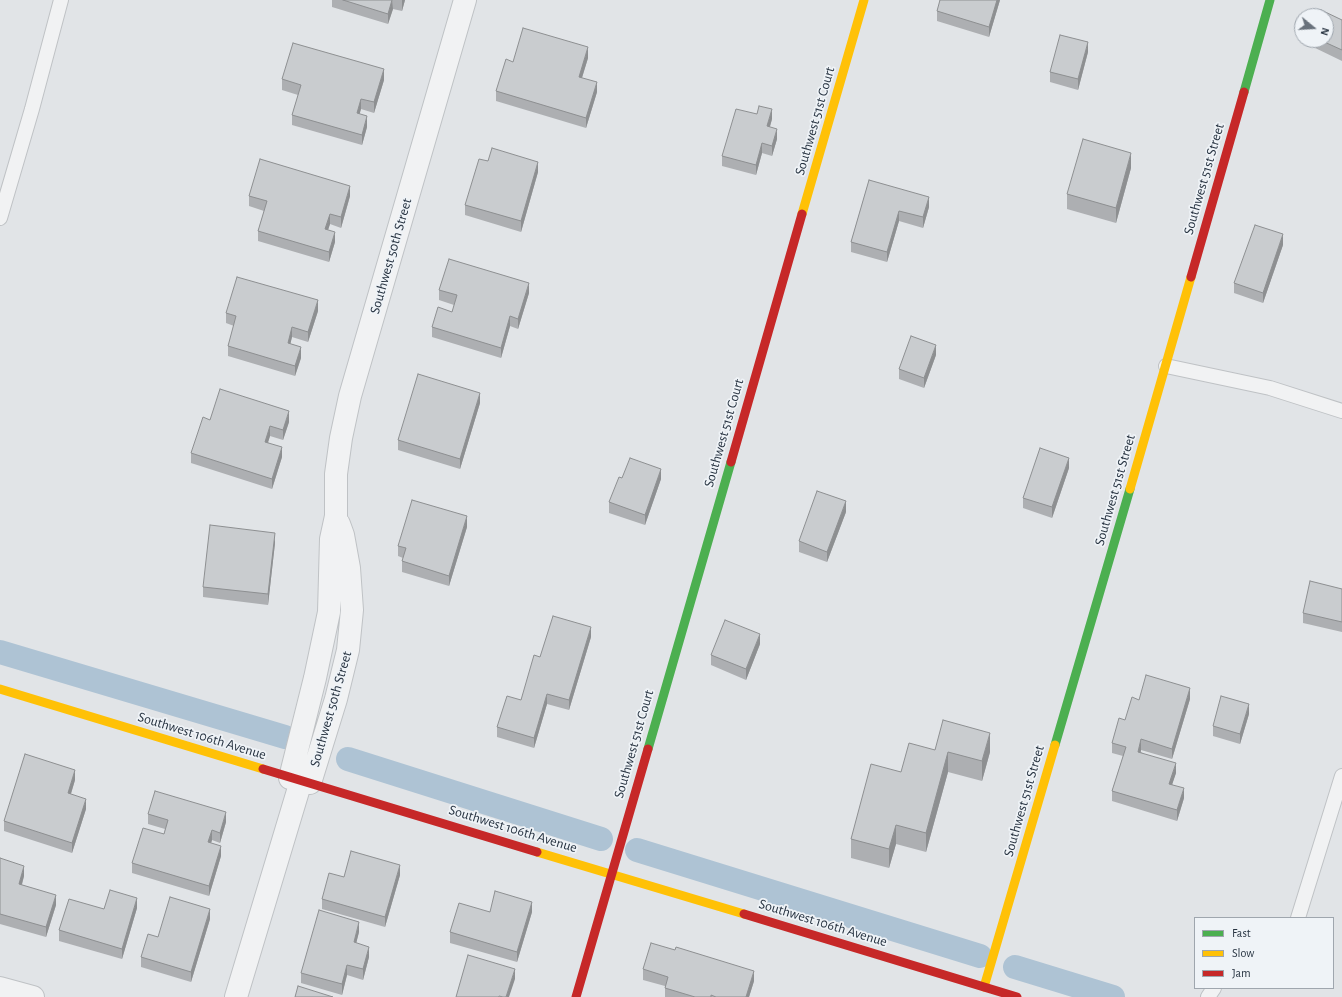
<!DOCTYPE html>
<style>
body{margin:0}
#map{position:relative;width:1342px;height:997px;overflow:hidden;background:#e1e4e7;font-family:"Alegreya Sans",sans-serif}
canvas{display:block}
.legend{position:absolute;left:1194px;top:917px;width:140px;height:72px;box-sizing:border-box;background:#eff3f7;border:1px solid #9fa6ae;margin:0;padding:5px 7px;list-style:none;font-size:12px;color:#273341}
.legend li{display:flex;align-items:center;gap:8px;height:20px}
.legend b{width:20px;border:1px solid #9fa6ae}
.north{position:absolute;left:1294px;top:8px;width:40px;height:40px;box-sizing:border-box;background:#eff3f7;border:1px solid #9fa6ae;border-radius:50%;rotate:108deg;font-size:11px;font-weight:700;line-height:16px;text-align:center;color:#273341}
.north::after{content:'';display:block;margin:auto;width:14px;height:18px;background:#68717b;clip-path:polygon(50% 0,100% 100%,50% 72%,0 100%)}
</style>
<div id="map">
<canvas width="1342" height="997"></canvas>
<ul class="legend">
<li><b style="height:5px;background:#4caf50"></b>Fast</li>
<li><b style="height:5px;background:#ffc107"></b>Slow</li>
<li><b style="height:5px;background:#c62828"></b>Jam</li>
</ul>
<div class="north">N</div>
</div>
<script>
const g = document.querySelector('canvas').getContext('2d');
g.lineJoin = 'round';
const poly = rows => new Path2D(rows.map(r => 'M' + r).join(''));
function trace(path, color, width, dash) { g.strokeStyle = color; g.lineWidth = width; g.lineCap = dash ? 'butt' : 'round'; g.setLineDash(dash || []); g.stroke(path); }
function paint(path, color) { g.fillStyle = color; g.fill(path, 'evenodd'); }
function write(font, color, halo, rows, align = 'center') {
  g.font = font + ' "Alegreya Sans",sans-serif'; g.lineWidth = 3.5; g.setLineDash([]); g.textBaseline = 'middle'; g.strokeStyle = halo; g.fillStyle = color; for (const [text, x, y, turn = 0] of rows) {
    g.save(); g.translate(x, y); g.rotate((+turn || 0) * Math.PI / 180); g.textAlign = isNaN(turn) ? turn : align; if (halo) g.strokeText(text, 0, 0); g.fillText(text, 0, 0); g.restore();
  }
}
trace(poly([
 [0,652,285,737],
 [348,759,601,839],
 [637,850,980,956],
 [1015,967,1113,997]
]), '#aec3d4', 24);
const lane = poly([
 [0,218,32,109,61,0],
 [1166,366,1270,388,1342,411],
 [1298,918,1342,776],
 [1208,997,1214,988]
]);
const street = poly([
 [290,778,315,678,329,612,331,539,336,516,336,474,341,438,350,396,465,0],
 [310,783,336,699,348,650,352,610,349,568,343,535,339,524],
 [0,988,33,997],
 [236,997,301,781]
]);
trace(lane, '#bfc2c5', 16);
trace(street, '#bfc2c5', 24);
trace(lane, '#f1f2f3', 14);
trace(street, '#f1f2f3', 22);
trace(poly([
 [1244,92,1270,0],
 [1055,745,1130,489],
 [648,749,731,462]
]), '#4caf50', 9);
trace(poly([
 [802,214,864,0],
 [1130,489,1191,277],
 [0,689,263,769],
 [537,852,744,914],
 [984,987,1055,745]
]), '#ffc107', 9);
trace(poly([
 [1191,277,1244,92],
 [731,462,802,214],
 [263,769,537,852],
 [744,914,1017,997],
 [576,997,648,749]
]), '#c62828', 9);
paint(poly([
 [332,0,405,0,402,11,393,9,388,24,332,7],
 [1000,0,989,37,937,21,937,11],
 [1342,20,1342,61,1309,45,1309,40,1326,40],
 [1088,52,1078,90,1050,82,1050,72],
 [588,58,582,78,597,92,586,128,496,101,496,91,513,62],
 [282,79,384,80,374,113,361,109,359,114,367,127,362,145,292,125,292,115,298,95,282,90],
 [772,119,770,127,777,139,772,156,762,153,756,175,722,166,722,156],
 [488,161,538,172,521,232,465,215,465,205],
 [1131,168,1116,223,1067,209,1067,194],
 [869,180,929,207,923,228,899,221,887,262,851,252,851,242],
 [249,196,350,196,341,228,330,224,328,230,335,242,329,262,258,241,258,231,264,211,249,206],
 [1283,245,1263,303,1234,293,1234,283],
 [439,290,529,293,518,329,510,326,501,358,432,337,432,327,452,312,454,305,439,300],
 [318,311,308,342,292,337,290,344,301,358,295,376,228,356,228,346,234,326,226,323,226,313],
 [936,355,924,388,899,379,899,369],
 [480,403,460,469,398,450,398,440],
 [210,420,289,422,283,440,270,436,268,442,282,457,272,489,191,463,191,453],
 [1069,468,1052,518,1023,508,1023,498],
 [622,478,661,479,645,525,609,513,609,502],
 [846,512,827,562,799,552,799,541],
 [467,527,449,586,402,572,402,561,403,558,398,556,398,546],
 [275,543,268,605,203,597,203,587],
 [1342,589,1342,632,1303,623,1303,613],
 [591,637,569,710,547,704,534,748,497,737,497,727,521,700,540,657],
 [760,644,746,680,711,665,711,655],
 [1190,699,1172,759,1141,750,1141,752,1176,773,1172,784,1184,798,1177,821,1112,801,1112,791,1123,756,1112,753,1112,743,1139,700],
 [1249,714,1240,744,1213,736,1213,726],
 [935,750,990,752,982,781,948,772,926,852,896,844,889,868,851,858,851,839,901,772],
 [75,780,71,794,86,809,72,853,4,831,4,821],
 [148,814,226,822,220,843,212,840,211,843,221,856,209,896,132,873,132,863,164,834,165,829,148,824],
 [0,858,24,876,22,885,56,905,46,937,0,924],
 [400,875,385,927,322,909,322,899,344,877],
 [137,908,122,959,59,941,59,930,104,909],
 [490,912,532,912,517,962,450,943,450,932],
 [210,919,191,982,141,967,141,957],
 [359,932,356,943,369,957,363,980,347,975,342,995,301,983,301,973],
 [643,969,754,981,749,997,665,997,665,986,643,980]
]), '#adafb2');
paint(poly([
 [392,0,393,9,388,24,388,14],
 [402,0,405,0,402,11],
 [997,0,1000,0,989,37,989,27],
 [1088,42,1088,52,1078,90,1078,79],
 [588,47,588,58,579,87,579,77],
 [384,69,384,80,374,113,374,102],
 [597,82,597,92,586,128,586,118],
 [361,99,361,109,357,124,357,113],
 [772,109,772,119,767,136,767,126],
 [367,116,367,127,362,145,362,135],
 [777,129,777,139,772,156,772,146],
 [762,143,762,153,756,175,756,165],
 [1131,153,1131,168,1116,223,1116,208],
 [538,162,538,172,521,232,521,221],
 [350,186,350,196,341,228,341,217],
 [929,197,929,207,923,228,923,217],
 [899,211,899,221,887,262,887,252],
 [330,214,330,224,325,239,325,229],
 [335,232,335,242,329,262,329,252],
 [1283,234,1283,245,1263,303,1263,293],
 [529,283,529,293,518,329,518,319],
 [318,300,318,311,308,342,308,332],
 [510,316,510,326,501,358,501,348],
 [292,327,292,337,288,354,288,343],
 [936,345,936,355,924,388,924,378],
 [301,347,301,358,295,376,295,366],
 [480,393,480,403,460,469,460,459],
 [289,411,289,422,283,440,283,430],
 [270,426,270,436,265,452,265,442],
 [282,447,282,457,272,489,272,479],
 [1069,458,1069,468,1052,518,1052,507],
 [661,469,661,479,645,525,645,515],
 [846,501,846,512,827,562,827,552],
 [467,516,467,527,449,586,449,576],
 [275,533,275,543,268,605,268,594],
 [591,627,591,637,569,710,569,700],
 [760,634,760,644,746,680,746,669],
 [1190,688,1190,699,1172,759,1172,749],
 [547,694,547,704,534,748,534,738],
 [1249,704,1249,714,1240,744,1240,734],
 [990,733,990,752,982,781,982,761],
 [1141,739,1141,750,1138,762,1138,752],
 [948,752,948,772,926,852,926,833],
 [1176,763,1176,773,1169,794,1169,784],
 [75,770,75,780,68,803,68,793],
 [1184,788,1184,798,1177,821,1177,810],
 [86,799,86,809,72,853,72,843],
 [226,812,226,822,220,843,220,833],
 [896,825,896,844,889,868,889,849],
 [212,830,212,840,208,852,208,842],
 [221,846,221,856,209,896,209,886],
 [400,865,400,875,385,927,385,917],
 [24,866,24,876,19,894,19,884],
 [56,895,56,905,46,937,46,927],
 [137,898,137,908,122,959,122,949],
 [532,902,532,912,517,962,517,952],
 [210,909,210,919,191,982,191,972],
 [359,922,359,932,354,952,354,942],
 [369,947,369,957,363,980,363,969],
 [347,965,347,975,342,995,342,984],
 [515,969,515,979,509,997,506,997],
 [754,971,754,981,749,997,746,997]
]), '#8d8f91');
const building = poly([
 [343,0,392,0,388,14,343,0],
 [940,0,997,0,989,27,937,11,940,0],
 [1321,10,1342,20,1342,50,1320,40,1326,40,1326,16,1318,16,1321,10],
 [523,28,588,47,579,77,597,82,586,118,496,91,506,59,513,62,523,28],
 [1060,35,1088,42,1078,79,1050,72,1060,35],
 [293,43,384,69,374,102,361,99,357,113,367,116,362,135,292,115,301,85,282,79,293,43],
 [759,106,772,109,767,126,777,129,772,146,762,143,756,165,722,156,736,109,757,114,759,106],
 [1083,139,1131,153,1116,208,1067,194,1083,139],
 [492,148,538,162,521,221,465,205,479,159,488,161,492,148],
 [260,159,350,186,341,217,330,214,325,229,335,232,329,252,258,231,267,201,249,196,260,159],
 [869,180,929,197,923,217,899,211,887,252,851,242,869,180],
 [1255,225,1283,234,1263,293,1234,283,1255,225],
 [449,259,529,283,518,319,510,316,501,348,432,327,438,307,452,312,457,295,439,290,449,259],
 [237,277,318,300,308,332,292,327,288,343,301,347,295,366,228,346,236,316,226,313,237,277],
 [911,336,936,345,924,378,899,369,911,336],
 [418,374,480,393,460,459,398,440,418,374],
 [220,389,289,411,283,430,270,426,265,442,282,447,272,479,191,453,203,417,210,420,220,389],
 [1040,448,1069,458,1052,507,1023,498,1040,448],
 [630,458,661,469,645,515,609,502,619,477,622,478,630,458],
 [817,491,846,501,827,552,799,541,817,491],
 [412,500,467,516,449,576,402,561,406,548,398,546,412,500],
 [210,525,275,533,268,594,203,587,210,525],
 [1310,581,1342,589,1342,622,1303,613,1310,581],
 [553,616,591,627,569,700,547,694,534,738,497,727,507,696,521,700,534,655,540,657,553,616],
 [725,620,760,634,746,669,711,655,725,620],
 [1146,675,1190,688,1172,749,1141,739,1138,752,1176,763,1169,784,1184,788,1177,810,1112,791,1126,747,1112,743,1119,718,1125,720,1132,697,1139,700,1146,675],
 [1221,696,1249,704,1240,734,1213,726,1221,696],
 [943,720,990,733,982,761,948,752,926,833,896,825,889,849,851,839,871,764,901,772,909,743,935,750,943,720],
 [25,754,75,770,68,793,86,799,72,843,4,821,25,754],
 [155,791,226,812,220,833,212,830,208,842,221,846,209,886,132,863,143,828,164,834,168,820,148,814,155,791],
 [351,851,400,865,385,917,322,899,329,873,344,877,351,851],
 [0,858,24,866,19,884,56,895,46,927,0,914,0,858],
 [110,890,137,898,122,949,59,930,69,899,104,909,110,890],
 [495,891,532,902,517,952,450,932,459,903,490,912,495,891],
 [170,897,210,909,191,972,141,957,148,934,158,937,170,897],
 [319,910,359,922,354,942,369,947,363,969,347,965,342,984,301,973,319,910],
 [651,943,675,950,676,947,754,971,746,997,716,997,711,995,711,997,695,997,665,988,668,977,643,969,651,943],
 [468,955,515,969,506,997,503,997,499,996,499,997,456,997,468,955],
 [298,986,333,997,295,997,298,986]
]);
paint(building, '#c9cccf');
trace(building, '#8d8f91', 1);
write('14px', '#273341', '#eff3f7', [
 ["Southwest 51st Court",815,121,-74],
 ["Southwest 51st Street",1204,179,-74],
 ["Southwest 50th Street",391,256,-74],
 ["Southwest 51st Court",724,433,-74],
 ["Southwest 51st Street",1115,490,-74],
 ["Southwest 50th Street",331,709,-74],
 ["Southwest 106th Avenue",202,736,17],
 ["Southwest 51st Court",634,744,-74],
 ["Southwest 51st Street",1024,801,-74],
 ["Southwest 106th Avenue",513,829,17],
 ["Southwest 106th Avenue",823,923,17]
]);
</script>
